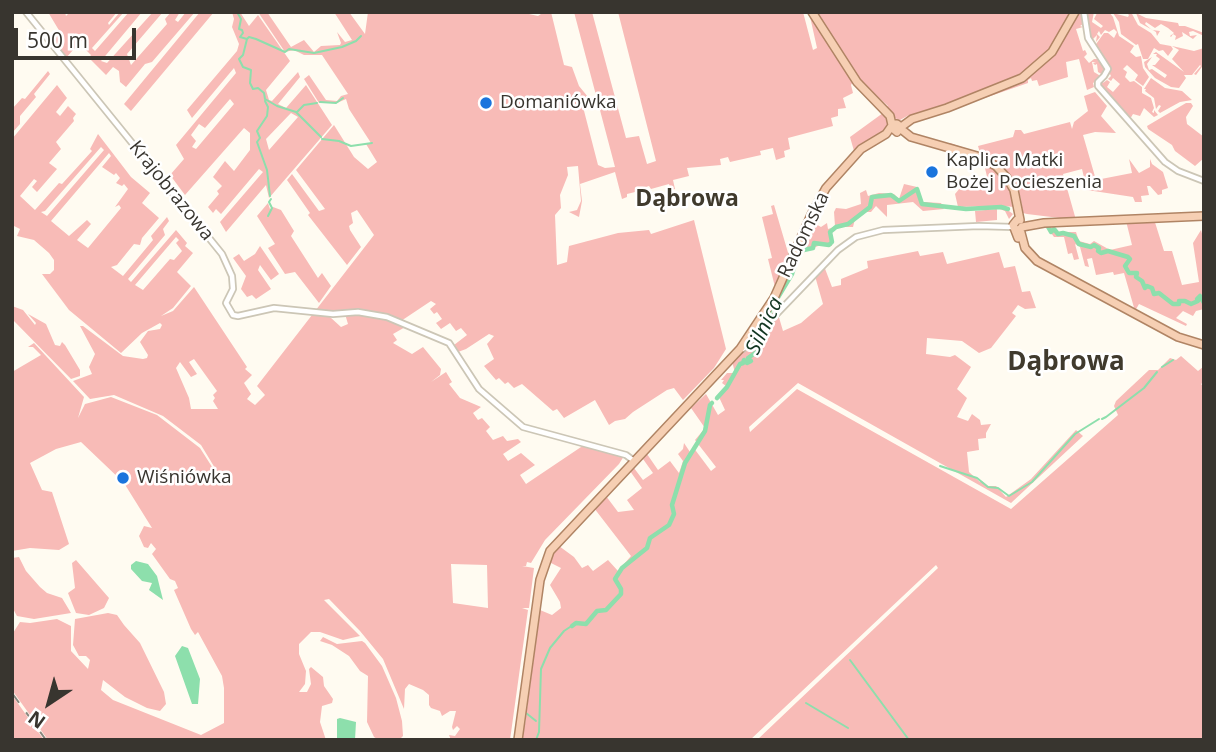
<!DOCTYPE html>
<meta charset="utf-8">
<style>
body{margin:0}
#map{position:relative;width:1216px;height:752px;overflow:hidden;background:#fffbf1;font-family:"Open Sans",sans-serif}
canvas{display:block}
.frame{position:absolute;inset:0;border:14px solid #38352f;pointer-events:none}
.north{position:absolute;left:14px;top:668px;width:70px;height:70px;-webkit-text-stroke:5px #fff;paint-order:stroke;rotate:216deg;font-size:19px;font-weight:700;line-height:28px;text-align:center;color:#38352f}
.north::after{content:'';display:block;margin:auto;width:24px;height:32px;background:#38352f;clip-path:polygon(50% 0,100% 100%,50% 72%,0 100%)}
.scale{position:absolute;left:14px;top:28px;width:122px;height:32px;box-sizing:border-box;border:4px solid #38352f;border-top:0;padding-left:9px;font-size:21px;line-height:24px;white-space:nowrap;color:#38352f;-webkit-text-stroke:5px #fff;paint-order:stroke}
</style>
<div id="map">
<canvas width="1216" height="752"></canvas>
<div class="frame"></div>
<div class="north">N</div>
<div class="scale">500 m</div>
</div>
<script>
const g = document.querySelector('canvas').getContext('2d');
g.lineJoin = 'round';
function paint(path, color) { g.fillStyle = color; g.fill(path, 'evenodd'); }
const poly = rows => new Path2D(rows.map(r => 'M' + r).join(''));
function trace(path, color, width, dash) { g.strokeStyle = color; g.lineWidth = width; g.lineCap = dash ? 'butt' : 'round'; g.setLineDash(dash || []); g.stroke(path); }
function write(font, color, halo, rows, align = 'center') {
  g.font = font + ' "Open Sans",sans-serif'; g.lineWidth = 5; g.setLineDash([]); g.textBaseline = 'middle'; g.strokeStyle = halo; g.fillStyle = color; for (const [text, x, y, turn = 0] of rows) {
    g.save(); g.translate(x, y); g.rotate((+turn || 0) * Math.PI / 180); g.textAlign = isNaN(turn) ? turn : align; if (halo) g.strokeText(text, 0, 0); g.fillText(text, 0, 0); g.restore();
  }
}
paint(poly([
 [48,12,57,14,65,12,66,16,70,12,117,12,108,23,109,25,120,12,124,12,92,48,95,51,129,12,142,12,101,61,107,63,153,12,163,12,127,54,131,65,167,24,165,19,171,12,180,12,175,20,178,22,186,12,195,12,152,62,145,64,126,87,120,82,119,71,113,67,106,75,89,58,91,55,85,49,88,44,83,39,65,59,52,43,60,32],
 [200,12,214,12,131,111,124,104],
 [232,12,240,12,249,26,258,15,290,61,266,90,269,100,272,101,298,72,300,77,278,104,286,108,306,85,332,125,269,198,266,185,226,232,220,222,263,172,259,169,221,214,216,209,213,213,208,207,219,194,217,191,222,186,213,177,225,161,234,171,250,150,250,133,244,128,185,195,170,175,184,159,176,145,236,73,234,68,192,118,187,110,237,51,239,44,232,27,234,19],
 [230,99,234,104,196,149,192,147,196,141,191,135,199,124,205,128],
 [291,113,298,117,269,150,266,139],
 [258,12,267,12,291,47,304,40,314,52,321,46,340,45,341,43,337,32,345,42,352,40,334,12,349,12,365,34,368,12,520,12,538,16,544,12,551,12,564,65,572,67,579,86,588,97,582,103,598,165,605,168,615,167,574,12,592,12,626,138,639,136,647,164,656,161,618,12,803,12,813,50,817,48,809,12,854,80,851,85,853,93,843,98,846,108,838,109,838,116,831,118,833,126,788,138,790,149,784,151,785,157,776,160,773,148,760,151,761,155,730,162,728,157,720,159,721,165,687,168,689,176,673,180,675,189,671,190,669,184,651,189,649,186,639,189,639,191,627,194,627,197,622,199,615,172,580,184,582,201,579,217,569,212,577,210,581,201,578,166,567,167,568,175,560,195,561,208,555,215,557,265,567,262,569,246,618,233,649,230,651,234,694,220,726,349,714,368,683,400,674,388,667,390,633,412,625,419,615,421,609,425,595,400,564,418,557,409,553,411,522,384,514,388,508,382,505,384,499,378,496,380,484,366,494,359,487,344,494,336,489,334,466,349,458,352,454,345,467,335,461,328,456,331,450,323,441,329,436,323,442,319,437,312,434,314,430,309,436,304,431,301,401,321,388,316,358,311,331,313,330,317,341,327,348,324,345,314,353,313,387,318,407,326,393,334,397,340,393,343,412,354,423,347,441,369,440,375,431,382,446,372,452,382,449,384,460,398,481,407,473,413,478,420,482,418,490,427,486,431,493,440,503,436,507,441,518,439,521,442,503,454,508,461,521,453,535,465,520,475,526,484,584,445,624,456,619,464,545,540,531,563,527,562,526,566,522,566,534,568,529,608,522,608,528,610,510,740,451,740,449,735,455,736,460,729,457,726,453,730,452,727,456,711,450,711,442,716,440,711,431,708,429,705,429,695,423,690,409,684,405,689,404,709,383,659,360,631,329,599,324,600,360,636,343,640,320,632,311,632,299,644,299,654,306,671,305,684,299,692,307,692,311,684,309,669,311,667,323,677,324,686,333,699,332,703,322,706,320,722,326,740,48,740,12,690,13,633,20,622,30,623,57,619,71,626,71,651,88,669,90,660,86,656,79,656,73,645,75,619,108,613,117,615,124,625,140,643,164,692,166,704,160,711,147,708,125,697,103,680,101,690,113,700,201,735,224,723,224,688,222,676,198,632,195,635,191,629,174,590,178,588,175,581,170,579,152,554,156,549,151,543,148,548,144,547,139,536,144,526,152,528,124,483,81,442,56,449,30,463,42,490,52,492,69,544,59,550,30,548,12,551,12,372,41,355,33,347,28,347,34,343,84,397,78,418,85,404,111,397,157,415,200,448,221,481,229,483,228,481,221,478,201,445,163,416,114,395,90,399,73,381,92,374,89,367,95,354,80,326,83,326,123,356,143,359,147,358,148,355,140,342,148,331,160,329,162,325,160,323,142,333,121,353,69,310,42,274,50,274,54,270,54,260,49,253,34,240,17,236,20,229,12,225,12,139,57,85,67,98,56,112,60,116,68,106,76,114,73,118,74,121,56,142,61,149,49,163,57,169,37,192,32,187,37,181,34,179,20,196,35,210,59,183,62,184,92,151,90,149,98,134,131,177,150,193,142,203,159,218,142,238,140,245,134,244,117,265,111,267,123,276,153,240,151,236,167,217,169,221,163,229,165,235,128,279,131,282,176,230,187,243,185,246,193,253,177,272,191,286,173,308,161,316,173,311,194,287,247,367,245,369,252,375,244,383,251,394,247,399,255,405,265,395,257,386,374,235,357,210,351,213,353,223,349,226,350,230,361,247,347,265,308,215,310,213,287,180,292,174,319,211,325,209,296,170,334,125,354,157,368,169,377,162,366,144,371,143,349,109,346,99,337,103,319,103,304,79,309,75,326,100,337,101,341,96,348,94,322,55,304,55,294,50,285,52],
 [101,147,104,150,47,216,41,212,45,211],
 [109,153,111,156,102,167,114,175,116,173,120,178,116,183,122,186,124,184,128,189,115,207,119,205,121,208,88,248,77,240,91,224,87,220,69,236,51,221],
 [176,237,179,240,176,243,182,251,174,260,170,259,143,290,135,285],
 [194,359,217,391,213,395,215,398,213,401,218,409,191,409,189,398,176,368,180,362,191,377,197,374,189,362],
 [451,564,487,565,488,608,453,603],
 [817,12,1074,12,1055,46,1020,77,979,95,912,116,902,122,909,115,900,120,894,118,895,121,886,107,888,106,860,81],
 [1077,12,1083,12,1083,24,1080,26,1083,27,1076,29,1083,51,1085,50,1087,54,1084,57,1089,63,1094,59,1101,59,1106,67,1103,75,1098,72,1097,64,1095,65,1093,63,1096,62,1092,62,1094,72,1102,77,1093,83,1094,87,1087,90,1079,59,1066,62,1068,77,1039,86,1037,80,1032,81,1031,78,1028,80,1028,83,927,118,1036,69],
 [1085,12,1094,12,1092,22,1101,28,1103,26,1094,19,1097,13,1109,12,1113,17,1119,36,1134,46,1130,52,1136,57,1141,56,1143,68,1149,77,1143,86,1135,80,1138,75,1127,65,1123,69,1127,72,1125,77,1130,82,1134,81,1142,87,1142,93,1151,98,1154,108,1152,112,1154,113,1154,110,1158,115,1154,117,1144,108,1140,116,1133,114,1130,119,1098,84,1105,78,1103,83,1107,80,1110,82,1107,87,1113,92,1120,84,1113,78,1111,81,1108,79,1111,76,1110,74,1106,77,1109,69,1109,64,1094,47,1104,33,1108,33,1114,38,1117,32,1114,29,1109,32,1105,30,1101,35,1099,31,1097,34,1100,37,1096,42,1097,35,1092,40,1094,44,1090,41],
 [1126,12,1131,12,1138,25,1151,33,1160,44,1171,46,1173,49,1168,56,1163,50,1159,51,1154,48,1148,59,1143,59,1138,44,1136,45,1121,34,1119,22,1113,13,1128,17,1129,15],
 [1136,13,1146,18,1178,23,1179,26,1185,26,1204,33,1204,36,1193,31,1189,32,1190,36,1197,35,1193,39,1182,32,1183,36,1175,40,1176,36,1173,34,1171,37,1170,36,1174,33,1168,28,1161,24,1155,28,1146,22,1145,24,1152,30,1160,31,1157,36,1156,32,1140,23],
 [1172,46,1194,51,1204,48,1204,64,1196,75,1194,74,1201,66,1200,65,1192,75,1184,75,1186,78,1179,88,1171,87,1155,78,1145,67,1144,62,1152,57,1147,64,1149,70,1152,69,1165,78,1167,75,1152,65,1155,65,1160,59,1156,56,1157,54,1153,54,1156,52,1184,72,1172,59,1179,50],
 [48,71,50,74,34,94,36,97,20,116,20,124,12,133,12,109,22,98,25,99],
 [1151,78,1165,88,1182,91,1192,100,1180,102,1160,113,1158,111,1161,106,1159,105,1156,109,1154,98,1145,91,1146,89,1144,89],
 [1095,92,1107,106,1101,116,1116,133,1095,132,1083,135,1096,180,1132,173,1129,159,1139,173,1150,167,1150,159,1152,164,1163,172,1168,188,1162,190,1162,194,1158,195,1150,186,1147,186,1149,195,1141,196,1142,202,1135,202,1133,197,1087,190,1082,169,1063,174,1076,220,1027,214,1023,213,1020,196,1011,176,1003,167,950,146,950,143,980,153,978,146,1013,137,1015,130,1021,130,1024,134,1070,122,1072,129,1074,122,1088,111,1084,96],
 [1186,103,1191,103,1193,106,1186,117,1187,124,1204,137,1204,158,1195,166,1175,151,1172,145,1148,129,1147,126],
 [883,113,891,124,887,129,854,154,851,153,854,151,850,137],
 [984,164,997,172,1008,186,1013,202,1013,207,1006,206,1005,208,1013,214,1009,219,1005,211,997,208,997,220,976,222,975,211,996,209,995,206,958,207,955,194,960,188,989,185],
 [904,184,917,187,923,202,941,203,944,209,923,211,913,202,887,205,887,217,876,206,871,212,866,212,855,219,853,227,836,227,830,233,832,246,818,246,798,255,797,251,805,236,811,235,810,221,821,227,827,223,828,229,831,228,835,226,834,212,836,208,846,209,861,204,860,193,866,190,868,196,879,193,894,194,899,199],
 [268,203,270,209,273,207,281,210,294,231,291,236,318,278,322,273,331,286,319,303,295,272,285,274,268,248,275,244,257,216],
 [774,205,789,256,775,287,768,259,772,258,762,217,773,214,771,206],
 [1153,216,1164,251,1172,251,1182,285,1199,282,1193,243,1201,230,1204,241,1204,301,1201,295,1197,298,1198,302,1188,303,1190,306,1197,303,1200,297,1204,309,1196,311,1193,316,1183,311,1176,318,1187,324,1186,326,1139,304,1135,311,1124,273,1114,275,1113,272,1096,275,1092,258,1087,259,1089,267,1085,266,1080,247,1075,244,1079,259,1074,260,1072,253,1068,254,1064,237,1054,237,1046,226,1054,224,1056,232,1076,232,1079,241,1090,244,1094,241,1110,250,1132,245,1125,217],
 [260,246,279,274,271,280,260,265,258,270,271,289,256,299,252,295,247,297,241,289,246,276,233,258,239,254,244,261,255,254],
 [918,251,920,256,943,252,947,264,999,252,1004,268,1015,266,1022,292,1030,291,1036,308,1025,309,1018,305,1012,313,1016,316,991,348,979,353,962,341,927,338,926,354,950,357,955,355,971,367,957,389,967,398,957,417,968,421,972,414,980,420,981,425,991,424,986,433,986,438,978,439,979,450,967,452,969,472,980,482,982,481,988,486,996,486,1006,497,1031,479,1076,430,1083,436,1011,503,798,383,749,427,750,432,797,389,1011,509,1118,415,1114,406,1116,401,1149,370,1158,370,1170,358,1176,360,1181,356,1198,371,1204,366,1204,382,1201,384,1204,387,1204,740,757,740,938,568,936,565,750,740,520,740,522,724,525,724,540,610,552,615,561,608,560,602,550,585,561,568,549,562,557,548,559,546,574,557,582,568,588,565,593,571,608,560,618,571,631,556,594,508,606,496,618,512,634,510,627,500,642,488,630,471,634,468,643,480,653,473,643,459,647,454,658,470,670,461,679,473,683,461,678,454,683,449,684,443,690,452,693,447,711,471,716,467,695,440,705,428,691,408,706,394,718,415,725,410,718,395,726,386,722,383,724,380,721,380,727,373,735,373,732,361,778,314,783,331,801,323,823,304,815,276,824,266,832,287,841,285,841,279,868,268,867,261],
 [12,306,23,310,35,325,36,323,28,314,46,324,55,345,60,346,62,342,65,345,80,370,80,376,71,379,12,319],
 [19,557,26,571,40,587,47,593,62,598,71,613,34,619,17,616,12,607,12,558],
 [76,560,109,598,104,608,89,615,76,613,68,593,75,588,72,563],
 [323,637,337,644,362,641,365,643,382,666,396,698,402,721,403,736,399,740,379,740,374,737,367,722,368,676,360,671,349,656,332,645,320,641],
 [12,695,44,740,12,740]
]), '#f8bbb7');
paint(poly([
 [136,561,148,564,157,576,163,600,149,590,152,583,142,581,131,569,131,565],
 [182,646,188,648,200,679,198,704,192,704,175,656],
 [340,718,356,722,355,740,337,739,337,719]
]), '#8ddfac');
trace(poly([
 [237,12,241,19,239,29,242,30,243,33,240,37,247,39,243,55,239,59,243,67,251,70,250,83,253,89,258,88,264,93,265,99,277,106,296,112,321,137],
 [247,39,249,37,256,39,285,52,289,49,314,53,342,47,356,41,361,36],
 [265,101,268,107,267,116,257,131,260,138,257,142,267,170,270,196],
 [320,102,336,103,343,98],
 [297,112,304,105,317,103],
 [322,139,339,141,351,146,372,143],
 [268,216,272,208,269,202,271,199],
 [1162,367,1173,360],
 [1102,419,1106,417,1144,388,1157,372],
 [940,466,977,478,988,487,998,488,1009,496,1032,482,1075,434,1099,419],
 [850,660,909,740],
 [806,703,848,728],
 [526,713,536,721],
 [536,740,539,732,541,669,550,648,564,631,570,627]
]), '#8ddfac', 2);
trace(poly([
 [1047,225,1051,232,1054,229,1058,234,1063,233,1074,236,1079,244,1091,247,1094,245,1099,248,1098,251,1101,253,1108,251,1128,257,1130,259,1125,266,1129,273,1137,273,1136,277,1142,281,1145,288,1147,286,1152,288,1154,294,1159,293,1173,304,1179,304,1179,301,1185,301,1191,304,1198,301,1197,299,1200,296,1204,303],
 [717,398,727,387,740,364,743,363,744,360,747,363,751,361,748,358,758,351,769,326,765,319,792,274,799,251,813,248,814,243,829,245,832,242,830,232,836,227,848,224,870,207,872,197,891,195,899,201,917,189,922,204,966,209,1001,207,1008,209],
 [572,626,576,623,586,624,597,611,606,610,621,594,621,589,615,579,622,568,647,548,650,538,669,525,674,514,672,505,685,463,705,431,710,405,712,403]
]), '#8ddfac', 4.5);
const minor = poly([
 [26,12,222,254,232,276,233,289,226,303,233,315,238,316,274,308,333,314,358,312,387,317,449,343,479,389,523,427,626,455,634,461],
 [1084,12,1088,38,1108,69,1104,76,1098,82,1098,86,1165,162,1178,171,1204,181],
 [743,349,838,250,856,237,883,230,979,226,1013,227]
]);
const major = poly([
 [812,12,857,82,890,116,892,125],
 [901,127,912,119,947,108,1022,78,1052,52,1075,12],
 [901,129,911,137,977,156,996,166,1007,178,1014,190,1020,220],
 [1022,227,1044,223,1204,216],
 [1020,229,1025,248,1037,261,1178,337,1204,345],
 [1018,238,1013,225,1017,220,1020,220],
 [518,740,540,580,550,551,740,349,774,298,811,215,826,188,861,149,886,134,893,124,897,124,901,127,897,132,891,127]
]);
trace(minor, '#ccc6b6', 8);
trace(major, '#b08464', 10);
trace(minor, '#fff', 4.5);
trace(major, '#f6cfb3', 7);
trace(poly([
 [12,693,46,740]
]), '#89867e', 2, [12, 12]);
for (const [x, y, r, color] of [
 [486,103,7,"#1a74dd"],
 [932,172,7,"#1a74dd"],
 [123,478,7,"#1a74dd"]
]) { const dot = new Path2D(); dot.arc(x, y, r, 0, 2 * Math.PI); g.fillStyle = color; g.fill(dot); trace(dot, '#fff', 2.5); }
write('19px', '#38352f', '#fff', [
 ["Domaniówka",500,103],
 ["Kaplica Matki",946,161],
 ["Bożej Pocieszenia",946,183],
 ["Wiśniówka",137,478]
], 'left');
write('19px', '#38352f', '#fff', [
 ["Krajobrazowa",171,191,51],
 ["Radomska",804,235,-64]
]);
write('italic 21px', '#123621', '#fff', [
 ["Silnica",765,326,-65]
]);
write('bold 23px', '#403a2d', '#fff', [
 ["Dąbrowa",687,199]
]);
write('bold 26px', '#403a2d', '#fff', [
 ["Dąbrowa",1066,363]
]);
</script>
